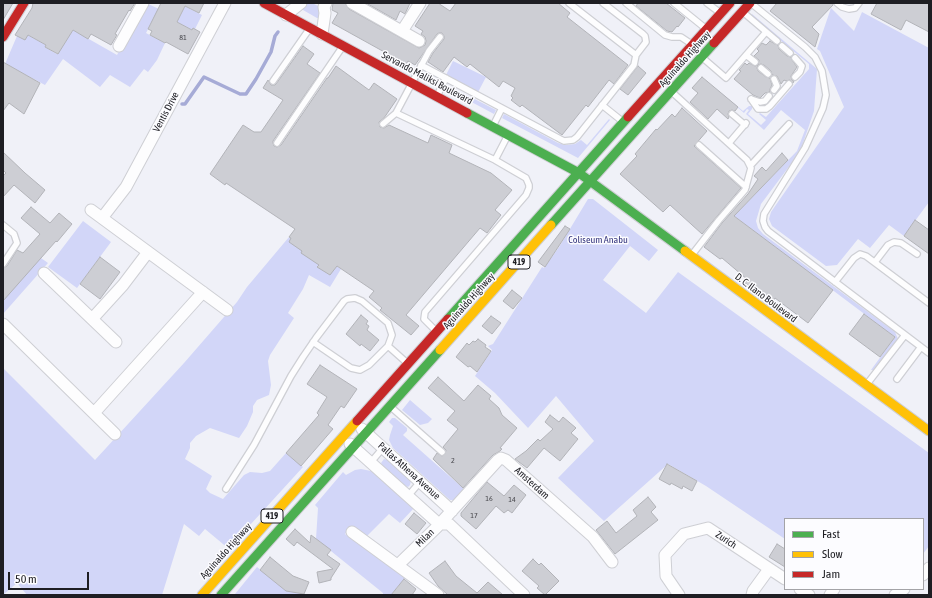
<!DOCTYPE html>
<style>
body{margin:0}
#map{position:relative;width:932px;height:598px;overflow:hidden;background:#f0f1f8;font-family:"Asap Condensed",sans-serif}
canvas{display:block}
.frame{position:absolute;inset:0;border:4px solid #1e1e23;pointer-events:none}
.legend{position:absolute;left:784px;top:518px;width:140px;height:72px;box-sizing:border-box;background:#fcfcff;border:1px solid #a3a3a7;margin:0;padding:5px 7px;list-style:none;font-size:12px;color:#1e1e23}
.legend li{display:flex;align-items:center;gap:8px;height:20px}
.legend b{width:20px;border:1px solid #a3a3a7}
.scale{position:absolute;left:8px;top:572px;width:81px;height:18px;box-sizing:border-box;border:2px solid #1e1e23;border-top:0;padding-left:5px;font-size:12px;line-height:14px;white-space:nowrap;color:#1e1e23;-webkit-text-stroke:3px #fcfcff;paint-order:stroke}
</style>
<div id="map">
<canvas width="932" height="598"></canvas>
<div class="frame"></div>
<ul class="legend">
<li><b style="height:5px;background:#4caf50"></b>Fast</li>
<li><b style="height:5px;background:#ffc107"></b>Slow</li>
<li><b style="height:5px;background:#c62828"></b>Jam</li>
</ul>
<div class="scale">50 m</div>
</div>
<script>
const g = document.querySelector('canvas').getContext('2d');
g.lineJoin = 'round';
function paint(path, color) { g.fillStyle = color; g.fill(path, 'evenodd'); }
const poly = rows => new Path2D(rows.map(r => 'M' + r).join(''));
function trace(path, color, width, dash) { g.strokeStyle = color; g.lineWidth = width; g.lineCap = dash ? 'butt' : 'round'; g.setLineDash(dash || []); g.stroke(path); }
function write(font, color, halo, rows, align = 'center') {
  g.font = font + ' "Asap Condensed",sans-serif'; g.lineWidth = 3; g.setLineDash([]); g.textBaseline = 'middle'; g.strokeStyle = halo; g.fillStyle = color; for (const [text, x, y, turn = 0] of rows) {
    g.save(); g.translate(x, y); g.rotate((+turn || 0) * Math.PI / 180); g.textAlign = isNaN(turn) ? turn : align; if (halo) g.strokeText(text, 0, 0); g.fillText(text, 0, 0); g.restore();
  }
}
paint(poly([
 [146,3,159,9,146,33,165,43,157,60,148,72,144,69,130,87,110,75,100,87,63,59,45,85,5,64,17,36,28,35,46,45,45,47,57,54,73,30,117,55],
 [308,3,312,3,318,6,320,9,319,18,317,18,303,10,302,8,305,4],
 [185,6,202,15,195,29,193,28,192,30,177,22],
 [831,8,854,31,862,12,929,48,929,202,904,236,889,225,870,248,858,239,837,265,826,266,772,226,769,219,771,212,844,107,820,51,817,49],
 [752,14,817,69,814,111,800,152,761,204,756,221,758,228,763,234,895,332,898,339,896,342,875,370,871,370,895,337,734,216,797,151,805,130,781,110,764,130,746,114,749,110,747,109,744,113,713,86,743,111,749,106,752,106,752,109,748,114,761,125,766,120,759,114,760,113,766,117,809,69,809,64,752,17],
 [453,61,486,77,476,96,444,79],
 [451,87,496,110,494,114,449,90],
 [504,114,558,143,566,145,575,144,581,140,587,145,609,119,610,120,578,158,502,118],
 [588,199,593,199,658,250,649,261,630,246,603,280,646,313,678,272,929,453,929,546,923,554,923,519,785,519,785,539,706,486,668,464,604,521,558,478,594,441,556,396,528,428,495,393,475,376,492,350,488,346,493,344,542,267,544,268,559,247],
 [83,221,111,242,77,288,48,267],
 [289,237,302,243,341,269,330,287,309,275,303,289,288,313,294,318,270,355,268,361,271,385,269,395,257,400,253,406,253,412,247,426,239,438,210,428,196,436,190,443,190,448,185,459,212,476,206,489,210,493,223,499,244,475,250,472,262,473,270,471,286,453,303,467,240,536,238,535,236,538,237,540,229,549,205,529,199,536,184,524,162,595,27,595,17,583,3,595,3,368,95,460,184,363,237,302,247,287],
 [41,258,48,263,3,314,3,294],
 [410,400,432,419,428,423,420,425,402,410],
 [392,418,395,418,407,428,407,431,403,435,464,489,454,500,450,500,393,448,389,440,390,435,393,426,389,422],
 [384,459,388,460,411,481,410,485,408,487,404,485,383,466,381,463],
 [361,469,371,471,376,474,414,508,400,523,389,514,366,537,351,526,345,534,405,578,391,595,383,595,383,593,316,539,318,508,315,505,343,472,346,475,355,470],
 [257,567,285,590,304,594,309,594,309,595,236,595,235,594]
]), '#d2d6f8');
trace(poly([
 [182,104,185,104,204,77,240,94,246,94,256,79,271,52,275,36,278,32]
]), '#a6abd6', 3.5);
const building = poly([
 [3,3,13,3,3,20,3,3],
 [33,3,135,3,130,11,129,10,115,34,117,35,111,45,91,34,88,39,73,30,58,54,45,47,46,45,28,35,25,40,15,35,32,8,33,3],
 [161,3,204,3,199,13,185,6,177,22,192,30,193,28,200,32,188,54,166,42,165,43,150,35,152,31,148,29,161,3],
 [333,3,345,3,349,9,419,48,425,45,426,41,425,37,421,34,423,31,415,26,430,3,438,3,450,11,456,3,558,3,570,13,567,17,628,65,614,84,609,80,588,107,586,105,562,135,522,105,520,107,511,100,513,98,511,96,515,88,503,81,499,87,470,64,467,67,454,57,443,72,428,62,433,53,444,39,444,36,442,33,439,33,437,34,415,65,408,61,406,64,332,23,338,13,332,10,333,3],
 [366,3,410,3,405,14,400,11,396,20,366,3],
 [638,3,666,3,685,18,678,27,677,26,672,32,667,31,636,6,638,3],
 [777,3,833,3,833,5,812,27,819,34,815,47,770,11,777,3],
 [877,3,929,3,929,32,906,20,901,30,871,14,877,3],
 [770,41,775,44,778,45,779,49,787,56,791,57,792,60,797,67,791,76,792,80,794,81,793,83,790,80,786,81,784,80,781,84,777,76,772,75,771,71,764,65,761,64,758,65,757,68,758,71,766,77,770,78,772,85,770,89,770,92,765,93,760,98,753,95,734,79,741,71,739,70,745,63,747,65,749,63,755,66,758,65,759,60,754,56,759,51,757,49,762,43,766,45,770,41],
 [303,46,314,54,307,64,320,73,273,141,273,143,274,146,277,147,281,145,327,78,328,78,336,66,369,90,374,83,397,99,384,118,379,122,380,127,384,128,389,125,428,143,431,135,452,145,449,153,491,173,512,190,495,210,501,215,487,233,480,228,406,315,419,326,411,335,380,310,382,308,369,297,374,291,337,266,330,275,317,267,319,265,301,253,302,251,289,242,291,238,289,237,295,229,226,183,225,185,210,174,243,125,254,132,261,132,283,100,263,88,268,80,271,85,275,85,276,84,303,46],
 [3,62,40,83,24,114,9,103,3,111,3,62],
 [638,66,646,73,628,95,620,89,638,66],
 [702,77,738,107,735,111,732,110,729,111,728,114,729,117,728,119,717,109,708,119,690,102,698,93,692,88,702,77],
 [682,108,707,131,694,146,741,188,702,234,670,205,663,212,620,174,637,156,635,154,656,129,657,130,672,114,675,117,682,108],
 [3,152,25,173,45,190,35,203,14,185,3,197,3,176,6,173,3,170,3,152],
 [782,153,788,160,734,216,833,290,808,323,775,298,772,302,754,288,753,289,745,283,748,280,722,258,720,259,704,247,722,223,748,194,758,179,754,176,762,167,766,171,782,153],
 [31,207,50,223,59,213,72,224,57,242,56,241,3,301,3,268,7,266,17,250,23,253,40,234,21,218,31,207],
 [915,220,929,230,929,254,904,236,915,220],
 [565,226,570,229,545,267,538,262,565,226],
 [100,257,120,272,100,299,80,284,100,257],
 [512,290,522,298,513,309,503,301,512,290],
 [864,314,895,337,880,357,849,334,864,314],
 [361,315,368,321,366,324,369,326,367,330,379,340,370,351,361,344,360,346,346,334,361,315],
 [491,316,501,323,492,334,482,326,491,316],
 [478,339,486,345,485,347,491,351,477,372,470,366,468,367,456,357,467,343,469,345,473,341,475,342,478,339],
 [320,365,357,389,344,408,341,406,328,425,333,429,301,466,286,453,319,415,317,413,327,397,307,384,320,365],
 [438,377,464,401,478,385,491,396,489,399,499,408,502,415,517,428,500,448,502,449,500,451,493,455,463,488,433,459,437,453,442,456,445,454,446,450,443,447,458,429,447,420,455,411,428,388,438,377],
 [550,415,559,422,563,417,576,428,571,433,578,439,560,461,544,448,527,468,515,459,526,451,538,439,540,441,553,429,545,422,550,415],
 [667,464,697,481,692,491,683,486,682,489,671,483,670,485,659,479,667,464],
 [487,482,504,496,514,485,526,495,512,513,508,510,504,513,496,506,476,529,461,516,461,513,487,482],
 [648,497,656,507,651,512,658,520,615,554,596,530,607,521,616,533,637,516,633,510,648,497],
 [414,513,426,523,417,534,405,524,414,513],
 [295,529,310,543,311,535,331,550,327,555,340,564,331,578,331,580,319,583,317,572,333,569,297,542,294,546,286,539,295,529],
 [777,544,785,549,785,567,769,557,777,544],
 [270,557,293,576,309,582,304,594,286,591,260,570,270,557],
 [533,559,539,565,541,563,559,581,545,595,537,588,539,586,522,571,533,559],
 [445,561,456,576,477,593,488,582,503,595,448,595,438,586,429,573,445,561],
 [404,579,416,589,412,595,391,595,404,579]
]);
paint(building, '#cdced4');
trace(building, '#b2b3b8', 1);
const lane = poly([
 [569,3,636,55],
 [626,3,665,35,672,37,681,37,690,43],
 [674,3,705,28],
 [707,3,719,12],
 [837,3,842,7,849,9,855,8,859,3],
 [752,4,805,47,815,57,822,71,826,95,823,108,805,148,764,214,763,221,765,227,768,231,929,353],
 [744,13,777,41],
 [782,46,790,53],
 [746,55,755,62],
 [795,58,802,66,800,72,795,77],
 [704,59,726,78,766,32],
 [421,65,560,139,564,141,573,140,577,137,634,65,636,55,646,42,645,36,643,34,603,3],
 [761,68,768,74],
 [273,81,310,28],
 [774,90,777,86,774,79],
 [673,93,747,160,751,168,745,190,719,220,691,256],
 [437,96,446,78],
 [751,99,758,109,766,109,770,106,789,84],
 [751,99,760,102,765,101,769,96],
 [602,105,622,121],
 [732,114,745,125],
 [383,124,396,113],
 [493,126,502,108],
 [277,143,343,46],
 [729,143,746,123],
 [699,145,746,187],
 [495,160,508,135],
 [750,166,789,124],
 [3,225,14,234,17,243,3,264],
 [875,262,888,245,894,242,901,243,917,254],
 [835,282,854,258,860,254,866,256,929,303],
 [434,329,424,319,425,312,526,195,529,188,529,185,526,178,495,160,396,113,429,51,440,37],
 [388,346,406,362],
 [897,379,921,347],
 [867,384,905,335],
 [392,408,442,452],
 [371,462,383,448],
 [226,489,254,445,291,376,303,357,316,338,344,301,347,299,355,298,362,301,388,323,392,335,388,346,369,365,360,370,351,368,313,342],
 [408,496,420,482]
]);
const street = poly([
 [352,3,419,41],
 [286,15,301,3],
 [402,31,420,3],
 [322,34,325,13,324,7,326,3],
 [119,46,143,3],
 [91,210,227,310],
 [102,218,126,187,225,3],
 [44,273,116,342],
 [92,319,123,285,148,252],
 [3,324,115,434],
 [94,413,203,292],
 [362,429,452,511],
 [350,444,439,524,449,524,524,595],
 [352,532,438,595],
 [398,565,437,527,498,460,501,458,506,460,593,537,612,562],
 [923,575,929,568],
 [800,589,809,595],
 [679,595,666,576,665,555,684,534,708,528,785,579],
 [752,595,753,591,769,569],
 [830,595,834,589],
 [895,595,904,589]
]);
const fast = poly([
 [467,113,579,173,685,251],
 [551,225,714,43],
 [448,319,628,117],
 [221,595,440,350]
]);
const slow = poly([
 [685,251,929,431],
 [440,350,551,225],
 [202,595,357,421]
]);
const jam = poly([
 [264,3,467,113],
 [3,37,24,3],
 [714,43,750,3],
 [628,117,730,3],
 [357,421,448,319]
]);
trace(lane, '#cecfd4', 8);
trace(street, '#cecfd4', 13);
trace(fast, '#cecfd4', 11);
trace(slow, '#cecfd4', 11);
trace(jam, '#cecfd4', 11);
trace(lane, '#fdfdfe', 5.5);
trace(street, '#fdfdfe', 11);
trace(fast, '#4caf50', 9);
trace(slow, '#ffc107', 9);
trace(jam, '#c62828', 9);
write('8px', '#4a4a4f', null, [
 ["81",183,37],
 ["2",453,460],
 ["16",489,498],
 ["14",512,499],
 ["17",474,515]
]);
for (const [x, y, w] of [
 [519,262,22],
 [272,516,22]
]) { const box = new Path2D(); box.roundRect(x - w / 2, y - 7, w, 14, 3); g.fillStyle = '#fcfcff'; g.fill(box); trace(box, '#1e1e23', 1); }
write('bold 9px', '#1e1e23', null, [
 ["419",519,262],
 ["419",272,516]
]);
write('10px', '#1e1e23', '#fcfcff', [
 ["Aguinaldo Highway",685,59,-48],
 ["Servando Maliksi Boulevard",427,78,28],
 ["Ventis Drive",166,112,-62],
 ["D. C. Ilano Boulevard",766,298,37],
 ["Aguinaldo Highway",469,301,-48],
 ["Pallas Athena Avenue",409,471,42],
 ["Amsterdam",532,483,42],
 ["Milan",425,538,-44],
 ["Zurich",726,540,34],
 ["Aguinaldo Highway",226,551,-48]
]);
write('10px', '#36377f', '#fcfcff', [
 ["Coliseum Anabu",598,240]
]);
</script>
